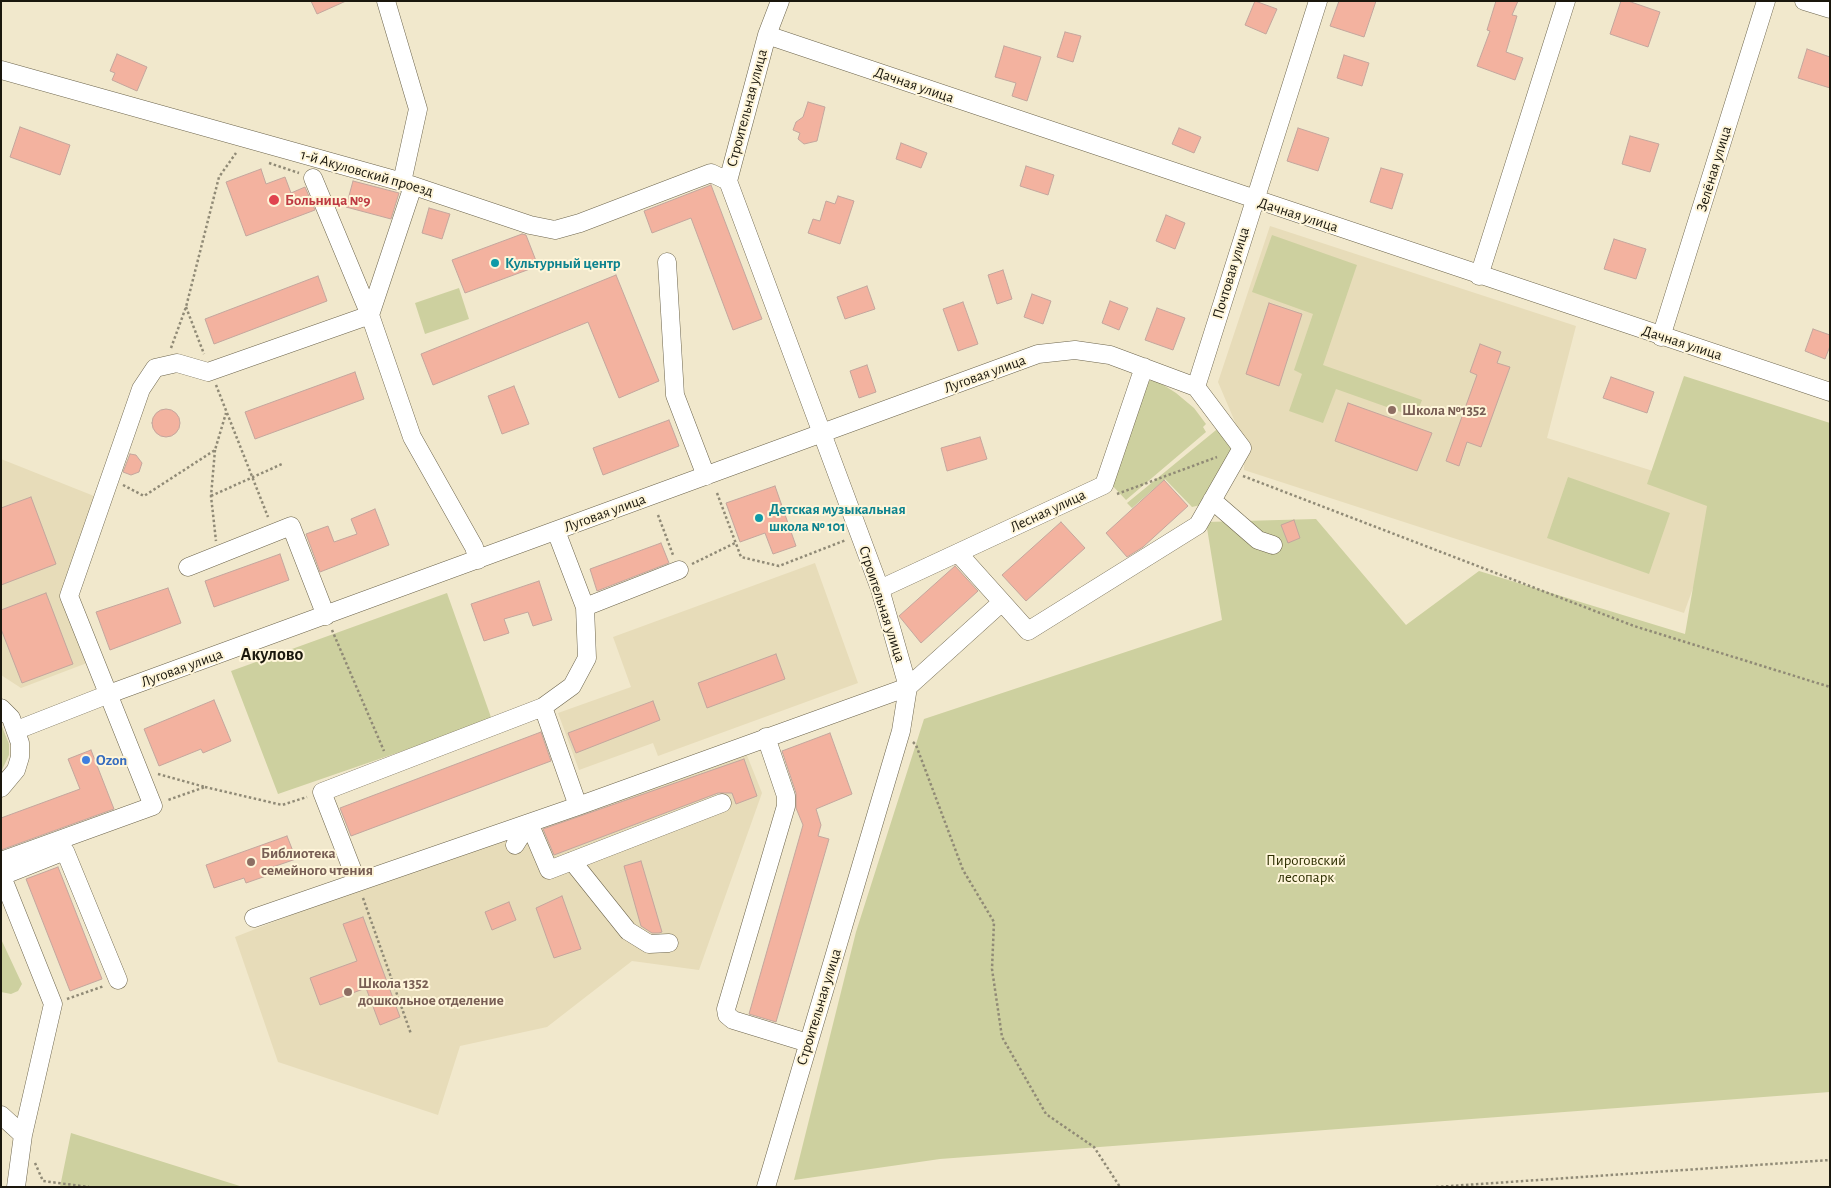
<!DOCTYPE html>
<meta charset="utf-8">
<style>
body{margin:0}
#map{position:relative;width:1831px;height:1188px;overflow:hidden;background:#f1e8cc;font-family:"Alegreya Sans",sans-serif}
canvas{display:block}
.frame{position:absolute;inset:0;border:2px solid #1a170d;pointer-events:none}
</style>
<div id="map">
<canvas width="1831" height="1188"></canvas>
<div class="frame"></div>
</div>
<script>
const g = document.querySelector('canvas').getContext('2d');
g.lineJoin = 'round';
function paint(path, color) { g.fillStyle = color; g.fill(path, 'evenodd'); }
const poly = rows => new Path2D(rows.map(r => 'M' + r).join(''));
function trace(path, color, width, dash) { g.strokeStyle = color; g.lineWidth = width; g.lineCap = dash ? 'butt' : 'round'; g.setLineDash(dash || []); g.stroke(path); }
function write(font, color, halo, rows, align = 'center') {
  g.font = font + ' "Alegreya Sans",sans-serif'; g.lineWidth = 4; g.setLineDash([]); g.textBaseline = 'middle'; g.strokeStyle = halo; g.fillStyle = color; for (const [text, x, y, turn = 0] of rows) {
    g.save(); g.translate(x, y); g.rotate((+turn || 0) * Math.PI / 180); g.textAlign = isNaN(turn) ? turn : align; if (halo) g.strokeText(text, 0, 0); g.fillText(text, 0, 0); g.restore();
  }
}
paint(poly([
 [1270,226,1576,326,1547,438,1727,494,1684,613,1244,470,1244,443,1218,382],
 [1,459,99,498,63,598,87,663,21,688,1,675],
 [815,563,858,683,658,756,653,743,579,770,558,713,631,687,613,637],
 [746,753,762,793,699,970,632,961,547,1027,460,1046,438,1115,278,1062,235,937,360,888]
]), '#e7dcb9');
paint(poly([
 [1272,235,1357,265,1323,365,1422,400,1415,417,1336,389,1323,423,1289,411,1302,374,1294,370,1313,314,1252,292],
 [459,288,469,319,425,334,415,303],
 [1684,376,1830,423,1830,1092,940,1159,794,1180,856,932,924,719,1222,620,1206,522,1316,519,1406,625,1479,571,1685,634,1707,506,1647,484],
 [1154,379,1176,393,1194,408,1206,424,1203,427,1206,432,1126,500,1109,482,1147,382],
 [1221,426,1239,449,1205,504,1192,507,1165,479,1132,508,1127,503],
 [1568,477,1670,513,1649,574,1547,538],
 [447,593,492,720,278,794,231,671],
 [1,724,9,744,9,755,1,772],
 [1,939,22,984,18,991,11,994,1,992],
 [71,1133,243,1187,60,1187]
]), '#cdd09f');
const building = poly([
 [311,1,346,1,317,14,311,1],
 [1255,1,1277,9,1266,34,1245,25,1255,1],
 [1339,1,1376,1,1364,37,1330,26,1339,1],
 [1496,1,1518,1,1512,15,1517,16,1506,52,1523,58,1515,80,1477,66,1490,31,1487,30,1496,1],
 [1621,1,1628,1,1660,12,1648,47,1610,34,1621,1],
 [1065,32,1081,36,1073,62,1057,57,1065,32],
 [1004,46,1041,57,1027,101,1012,96,1016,83,995,77,1004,46],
 [1807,49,1830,57,1830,88,1798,78,1807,49],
 [117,54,147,67,137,91,112,80,115,73,110,71,117,54],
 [1344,55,1369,63,1362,86,1337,78,1344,55],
 [808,102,825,107,817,141,804,144,798,139,800,133,793,130,796,122,803,117,808,102],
 [20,127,70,145,60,175,10,157,20,127],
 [1179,128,1201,137,1194,153,1172,144,1179,128],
 [1298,128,1329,138,1318,171,1287,161,1298,128],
 [1630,136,1659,144,1650,172,1622,164,1630,136],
 [901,143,927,153,921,168,896,159,901,143],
 [1026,166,1054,175,1048,195,1020,186,1026,166],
 [1381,168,1403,174,1392,209,1370,202,1381,168],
 [261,169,266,184,285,177,291,193,305,187,315,210,246,236,226,182,261,169],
 [353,181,399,193,391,219,346,207,353,181],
 [711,185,762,319,733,330,691,218,652,233,644,211,711,185],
 [838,196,854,201,840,244,808,233,813,219,820,221,826,201,835,204,838,196],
 [429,208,450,214,442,239,422,233,429,208],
 [1166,215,1185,223,1175,249,1156,241,1166,215],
 [522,234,526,235,538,266,465,293,452,260,522,234],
 [1614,239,1646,249,1636,279,1604,269,1614,239],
 [1003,270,1012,299,997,304,988,275,1003,270],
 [616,275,659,381,619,398,588,322,433,385,421,354,616,275],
 [318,276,327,301,214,344,205,319,318,276],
 [867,286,875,309,845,319,837,297,867,286],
 [1032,294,1051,301,1043,324,1024,317,1032,294],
 [1110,301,1128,308,1119,330,1102,323,1110,301],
 [963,302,978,344,958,351,943,309,963,302],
 [1269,303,1302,314,1279,386,1246,374,1269,303],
 [1157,308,1185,318,1173,350,1145,340,1157,308],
 [1813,329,1830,335,1830,346,1825,359,1805,351,1813,329],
 [1480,344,1501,352,1497,363,1510,367,1481,447,1467,442,1459,466,1446,461,1477,375,1470,372,1480,344],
 [867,365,876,392,859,398,850,371,867,365],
 [355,372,364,399,255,439,245,412,355,372],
 [1611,377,1654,392,1647,413,1603,398,1611,377],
 [514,386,529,424,502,434,488,396,514,386],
 [1348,403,1432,433,1417,471,1335,441,1348,403],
 '152 423a14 14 0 1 1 28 0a14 14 0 1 1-28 0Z',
 [669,420,679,446,603,475,593,448,669,420],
 [980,437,987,459,947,471,941,448,980,437],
 [130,454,136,455,142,463,139,472,131,475,123,472,130,454],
 [1164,480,1188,506,1143,547,1127,557,1106,533,1164,480],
 [775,486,796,546,773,554,765,533,740,542,726,503,775,486],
 [31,497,56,564,1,585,1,508,31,497],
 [375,509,389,545,320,572,306,534,328,526,334,542,357,534,351,519,375,509],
 [1294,520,1300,538,1288,543,1281,525,1294,520],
 [1061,522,1085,548,1026,601,1002,575,1061,522],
 [661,543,669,563,597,591,590,569,661,543],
 [280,554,289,580,214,607,205,581,280,554],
 [955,566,978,591,921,643,899,616,955,566],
 [539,581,552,620,533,626,528,612,504,619,509,633,484,641,471,604,539,581],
 [168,588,181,623,110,650,96,612,168,588],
 [46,593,73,664,22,683,1,629,1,610,46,593],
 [776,654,785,679,707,708,698,683,776,654],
 [214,700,231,741,203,753,201,749,159,766,144,729,214,700],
 [653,701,660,720,576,753,568,733,653,701],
 [541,732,551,761,351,836,340,808,541,732],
 [830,733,852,794,816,809,821,825,818,836,829,839,776,1022,749,1014,803,825,796,808,796,793,782,751,830,733],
 [91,750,114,809,1,850,1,818,80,789,68,759,91,750],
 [744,759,757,796,736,804,732,793,718,793,554,855,543,829,744,759],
 [287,836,296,859,264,870,266,876,246,883,244,878,214,888,206,865,287,836],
 [641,861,662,932,659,933,652,933,641,926,624,866,641,861],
 [58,867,102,979,70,991,26,879,58,867],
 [562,896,581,949,554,958,536,908,562,896],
 [509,902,516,920,492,930,485,912,509,902],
 [363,917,400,1017,380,1025,366,988,320,1005,310,978,357,961,343,924,363,917]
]);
paint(building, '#f3b29f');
trace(building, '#c3a69d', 1);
const minor = poly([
 [386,1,418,109,402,182],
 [1804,1,1830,9],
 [767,35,1830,392],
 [1,70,402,182,530,225,555,230,580,223,711,173,728,181],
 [411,192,370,315,412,437,474,547,478,560],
 [667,262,675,395,706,476],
 [1479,276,1566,1],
 [1661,337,1766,1],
 [1196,387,1318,1],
 [1212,500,1258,540,1273,545],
 [556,531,585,607,679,570],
 [188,567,291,526,326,616],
 [880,589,1104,485,1144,367],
 [1002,602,1028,631,1198,525,1242,448,1196,387],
 [543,707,572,686,587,658,585,607],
 [1,708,11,718,20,743,20,757,16,770,1,788],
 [17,730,109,694,1038,354,1075,350,1110,355,1196,387],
 [766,737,786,796,786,806,726,1009,727,1015,733,1020,808,1043],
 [529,823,549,870,722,803],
 [515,845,529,823],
 [1,861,153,806,69,596,141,389,155,368,177,363,208,372,370,315,313,178],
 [572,861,628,931,649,944,669,943],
 [1,874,53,1004,23,1135,16,1187],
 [2,876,65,851,118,980],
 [357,882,322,792,543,707,578,806],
 [254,918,578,806,908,687,1002,602,958,553],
 [1,1115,23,1135],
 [766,1187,901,731,908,687,880,589,728,181,767,35,780,1]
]);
trace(minor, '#6c644c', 19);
trace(poly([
 [269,163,299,173],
 [186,307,204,354],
 [171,348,186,307,219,177,236,153],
 [216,385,268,517],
 [215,450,211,496,216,541],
 [1243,476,1634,626,1830,687],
 [123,485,144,496,215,450,226,413],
 [717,493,741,557,779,566,846,540],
 [1117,494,1217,457],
 [211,496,282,464],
 [658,515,673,555],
 [692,564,735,543],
 [332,630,384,751],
 [913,742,916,745,963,870,994,922,992,969,1002,1037,1046,1114,1094,1147,1120,1187],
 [158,774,205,787,168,800],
 [205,787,282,805,307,797],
 [363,898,411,1034],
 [67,999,104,986],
 [35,1163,43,1181,89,1187],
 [1436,1187,1830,1160]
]), '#908a76', 2.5, [2.5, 2.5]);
trace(minor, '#fff', 18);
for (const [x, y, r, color] of [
 [274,200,6,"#e0444e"],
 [495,263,5,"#0f9aa8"],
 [1392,410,5,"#8d6e63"],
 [759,518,5,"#0f9aa8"],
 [86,760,5,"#3f7fe0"],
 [251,862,5,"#8d6e63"],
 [348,992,5,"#8d6e63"]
]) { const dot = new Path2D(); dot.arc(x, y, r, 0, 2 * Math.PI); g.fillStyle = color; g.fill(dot); trace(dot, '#fef5d9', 2); }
write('15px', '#1a170d', '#fef5d9', [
 ["Дачная улица",914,85,19],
 ["Строительная улица",747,108,-75],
 ["Зелёная улица",1714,169,-73],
 ["1-й Акуловский проезд",367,173,16],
 ["Дачная улица",1298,215,18],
 ["Почтовая улица",1231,273,-73],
 ["Дачная улица",1682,343,18],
 ["Луговая улица",985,374,-20],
 ["Лесная улица",1048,511,-25],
 ["Луговая улица",605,513,-20],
 ["Строительная улица",882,604,72],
 ["Луговая улица",182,668,-20],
 ["Строительная улица",819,1007,-73]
]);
write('bold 15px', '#be3a42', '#fef5d9', [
 ["Больница №9",285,200]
], 'left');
write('bold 15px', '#0d838f', '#fef5d9', [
 ["Культурный центр",505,263],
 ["Детская музыкальная",769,509],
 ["школа № 101",769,526]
], 'left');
write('bold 15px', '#785e54', '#fef5d9', [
 ["Школа №1352",1402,410],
 ["Библиотека",261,853],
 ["семейного чтения",261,870],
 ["Школа 1352",358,983],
 ["дошкольное отделение",358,1000]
], 'left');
write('bold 15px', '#366cbe', '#fef5d9', [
 ["Ozon",96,760]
], 'left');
write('15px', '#2d2e00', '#fef5d9', [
 ["Пироговский",1306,860],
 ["лесопарк",1306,877]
]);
write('bold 18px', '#1a170d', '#fef5d9', [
 ["Акулово",272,655]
]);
</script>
